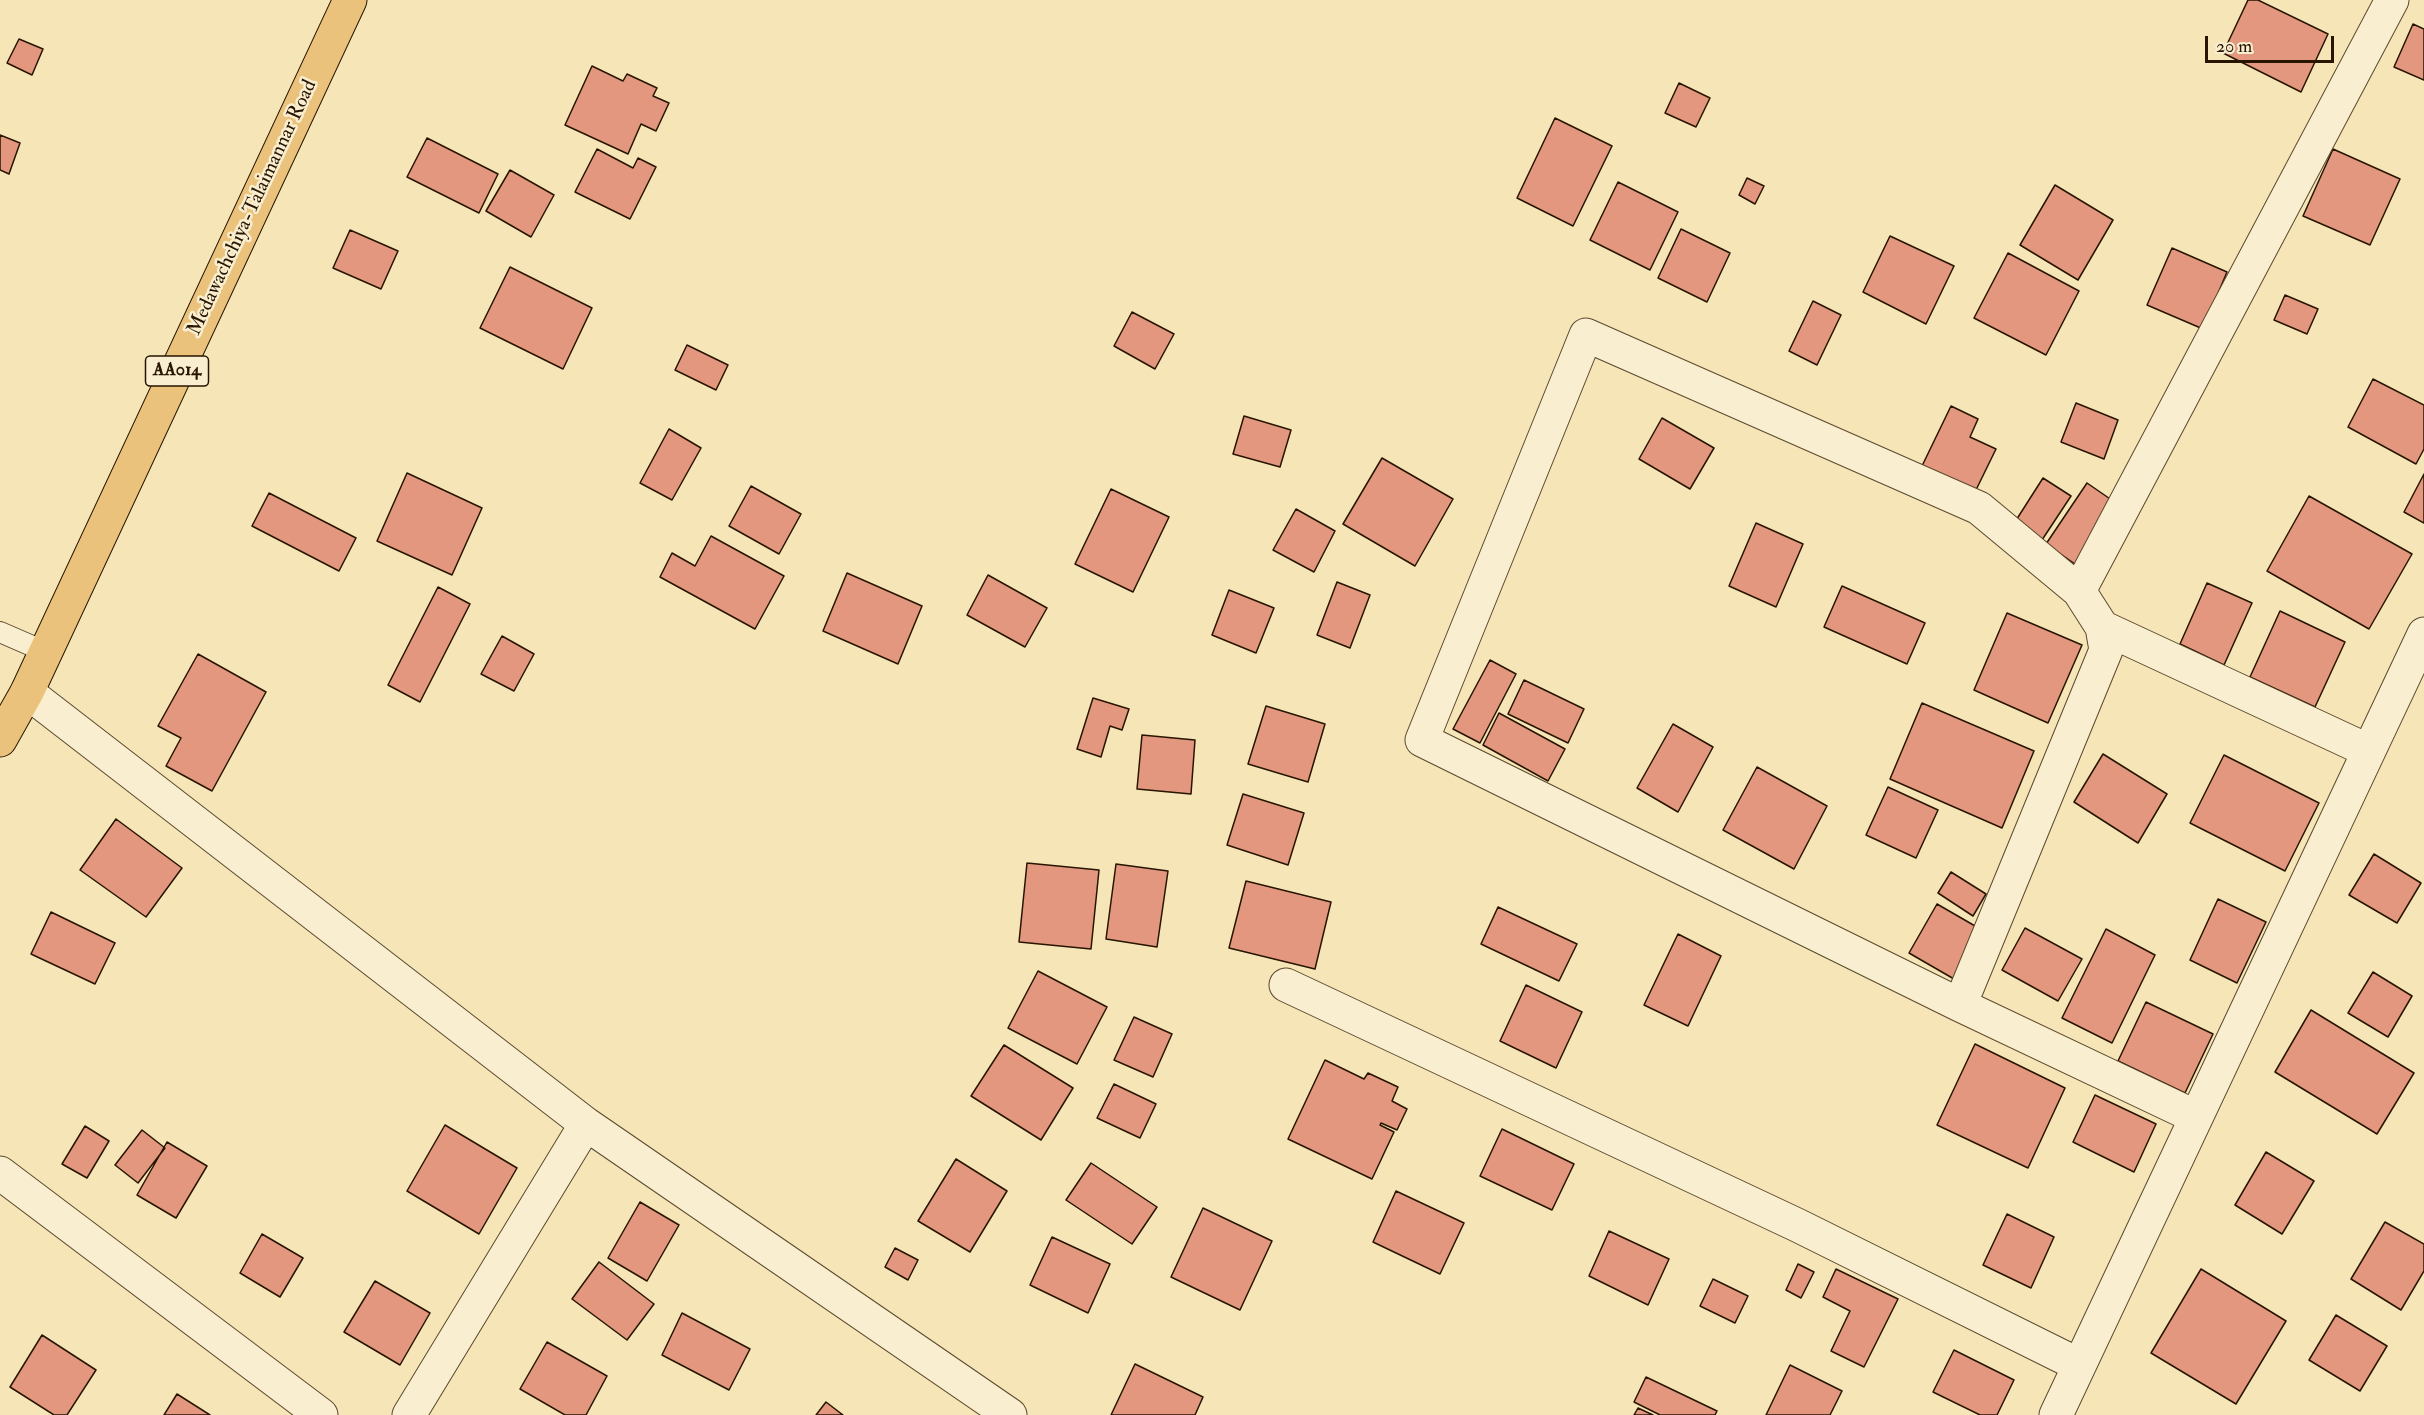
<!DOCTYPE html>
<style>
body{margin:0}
#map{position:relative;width:2424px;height:1415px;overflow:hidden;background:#f6e5b6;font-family:"IM FELL Double Pica",serif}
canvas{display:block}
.scale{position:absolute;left:2205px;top:36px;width:129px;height:27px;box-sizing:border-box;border:3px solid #271501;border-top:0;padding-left:8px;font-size:18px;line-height:21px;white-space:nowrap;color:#271501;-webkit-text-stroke:4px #f9eed0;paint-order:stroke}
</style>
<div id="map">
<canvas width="2424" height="1415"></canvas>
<div class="scale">20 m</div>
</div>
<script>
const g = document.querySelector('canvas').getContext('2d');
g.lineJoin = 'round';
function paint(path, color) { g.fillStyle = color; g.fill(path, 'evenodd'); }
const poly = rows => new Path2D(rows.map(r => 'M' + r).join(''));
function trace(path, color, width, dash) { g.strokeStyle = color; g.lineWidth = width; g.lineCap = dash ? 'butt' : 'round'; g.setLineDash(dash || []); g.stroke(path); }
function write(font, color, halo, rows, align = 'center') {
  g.font = font + ' "IM FELL Double Pica",serif'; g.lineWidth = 5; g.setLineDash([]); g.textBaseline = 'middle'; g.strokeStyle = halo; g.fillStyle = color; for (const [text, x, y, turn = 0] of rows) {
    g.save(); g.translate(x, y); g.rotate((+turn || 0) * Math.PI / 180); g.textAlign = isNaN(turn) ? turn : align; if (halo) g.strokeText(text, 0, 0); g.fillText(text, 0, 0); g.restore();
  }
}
const building = poly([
 [2248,0,2258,0,2328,34,2301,92,2223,53,2248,0],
 [2413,24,2424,29,2424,80,2394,67,2413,24],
 [19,39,43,49,32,75,7,63,19,39],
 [592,66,623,81,627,74,657,88,653,96,669,103,656,131,641,124,628,154,565,125,592,66],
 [1679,83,1710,98,1696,127,1665,113,1679,83],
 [1555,118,1612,146,1573,226,1517,198,1555,118],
 [0,135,20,143,9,174,0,170,0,135],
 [427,138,498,174,479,213,407,177,427,138],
 [597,149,633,168,638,158,656,167,630,219,575,192,597,149],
 [2333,149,2400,179,2370,245,2303,216,2333,149],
 [510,170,554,195,531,237,486,211,510,170],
 [1747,178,1764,186,1755,204,1739,195,1747,178],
 [1618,182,1678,212,1650,270,1590,240,1618,182],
 [2055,185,2113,220,2078,280,2020,245,2055,185],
 [1681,229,1730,253,1707,302,1658,278,1681,229],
 [350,230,398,251,381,289,333,268,350,230],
 [1890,236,1954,266,1926,324,1863,292,1890,236],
 [2172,248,2227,272,2203,329,2147,305,2172,248],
 [2008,253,2079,291,2046,355,1974,318,2008,253],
 [510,267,592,308,563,369,480,328,510,267],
 [2285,295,2318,309,2307,334,2274,320,2285,295],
 [1813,301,1841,315,1817,365,1789,351,1813,301],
 [1132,312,1174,334,1155,369,1114,346,1132,312],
 [687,345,728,365,716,390,675,370,687,345],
 [2373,379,2424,405,2424,449,2416,464,2348,427,2373,379],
 [2076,403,2118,420,2104,459,2061,442,2076,403],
 [1951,406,1978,419,1970,437,1996,449,1975,492,1922,466,1951,406],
 [1244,416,1291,430,1280,467,1233,454,1244,416],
 [1662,418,1714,448,1690,489,1639,459,1662,418],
 [669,429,701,448,672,500,640,483,669,429],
 [1382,458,1453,499,1415,566,1343,524,1382,458],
 [407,473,482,508,452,575,377,541,407,473],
 [2424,474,2424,523,2404,512,2424,474],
 [2043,478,2071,496,2040,543,2013,525,2043,478],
 [2087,483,2116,503,2075,564,2046,544,2087,483],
 [751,486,801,514,779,554,729,526,751,486],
 [1111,489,1169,517,1133,592,1075,564,1111,489],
 [269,493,356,538,339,571,252,526,269,493],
 [2309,496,2412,554,2369,629,2267,571,2309,496],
 [1296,509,1335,531,1314,572,1273,550,1296,509],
 [1756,523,1803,544,1776,607,1729,586,1756,523],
 [711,536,784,576,755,629,660,577,672,553,695,566,711,536],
 [847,573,922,606,898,664,823,631,847,573],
 [988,575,1047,608,1025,647,967,615,988,575],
 [1337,582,1370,595,1350,648,1317,635,1337,582],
 [2207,583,2252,603,2224,665,2180,644,2207,583],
 [1842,586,1925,623,1907,664,1824,627,1842,586],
 [438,587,470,604,420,702,388,685,438,587],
 [1229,590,1274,608,1256,653,1212,635,1229,590],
 [2280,611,2345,642,2315,707,2250,677,2280,611],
 [2007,613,2082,645,2048,723,1974,690,2007,613],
 [502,636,534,654,514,691,481,674,502,636],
 [198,654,266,692,212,791,166,766,181,738,158,726,198,654],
 [1490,660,1516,674,1480,743,1453,729,1490,660],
 [1524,680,1584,709,1568,743,1508,714,1524,680],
 [1093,698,1129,709,1122,730,1110,726,1101,757,1077,749,1093,698],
 [1922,703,2034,751,2002,828,1890,779,1922,703],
 [1266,706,1325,724,1308,782,1248,764,1266,706],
 [1499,713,1565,749,1548,781,1483,745,1499,713],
 [1673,724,1713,747,1678,812,1637,788,1673,724],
 [1142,735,1195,740,1191,794,1137,789,1142,735],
 [2103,754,2167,794,2138,843,2074,802,2103,754],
 [2224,755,2319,803,2285,871,2190,823,2224,755],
 [1757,767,1827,806,1794,869,1723,830,1757,767],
 [1888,787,1938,810,1916,858,1866,835,1888,787],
 [1243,794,1304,813,1288,865,1227,845,1243,794],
 [116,819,182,868,146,917,80,870,116,819],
 [2374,854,2421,883,2397,923,2349,895,2374,854],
 [1027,863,1099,870,1091,949,1019,942,1027,863],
 [1116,864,1168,871,1157,947,1106,939,1116,864],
 [1951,872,1986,894,1973,916,1938,893,1951,872],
 [1246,881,1331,902,1315,969,1229,948,1246,881],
 [2218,899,2266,922,2237,983,2190,960,2218,899],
 [1937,904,1982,930,1954,979,1909,953,1937,904],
 [1498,907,1577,944,1559,981,1481,944,1498,907],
 [51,912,115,943,95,984,31,954,51,912],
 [2025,928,2082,959,2058,1001,2002,970,2025,928],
 [2106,929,2155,955,2112,1043,2062,1018,2106,929],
 [1678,934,1721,956,1688,1026,1644,1005,1678,934],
 [1038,971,1107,1007,1077,1064,1008,1028,1038,971],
 [2373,972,2412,996,2388,1037,2348,1013,2373,972],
 [1526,985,1582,1012,1556,1068,1500,1041,1526,985],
 [2146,1002,2213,1034,2185,1093,2118,1061,2146,1002],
 [2311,1010,2414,1073,2377,1134,2275,1072,2311,1010],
 [1134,1017,1172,1034,1153,1077,1114,1060,1134,1017],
 [1975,1044,2065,1088,2028,1168,1937,1125,1975,1044],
 [1004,1045,1073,1088,1041,1140,971,1096,1004,1045],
 [1325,1060,1364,1079,1368,1073,1398,1087,1392,1101,1407,1109,1397,1130,1381,1123,1380,1125,1394,1132,1372,1179,1288,1139,1325,1060],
 [1114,1084,1156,1104,1140,1138,1097,1118,1114,1084],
 [2095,1095,2156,1124,2134,1172,2073,1142,2095,1095],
 [445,1125,517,1168,479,1234,407,1191,445,1125],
 [85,1126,109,1141,87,1178,62,1164,85,1126],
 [1502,1129,1574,1164,1552,1210,1480,1176,1502,1129],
 [142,1130,165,1148,138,1183,115,1165,142,1130],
 [167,1142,207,1166,176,1218,137,1195,167,1142],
 [2266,1152,2314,1181,2282,1234,2235,1205,2266,1152],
 [956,1159,1007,1191,970,1252,918,1221,956,1159],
 [1091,1163,1157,1207,1132,1244,1066,1200,1091,1163],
 [1396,1191,1464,1223,1440,1274,1373,1242,1396,1191],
 [640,1202,679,1225,647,1281,608,1258,640,1202],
 [1203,1208,1272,1241,1240,1310,1171,1277,1203,1208],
 [2007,1214,2054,1237,2031,1288,1983,1265,2007,1214],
 [2385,1222,2424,1244,2424,1271,2401,1310,2351,1279,2385,1222],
 [1609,1231,1669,1259,1648,1305,1589,1276,1609,1231],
 [262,1234,303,1258,280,1297,240,1273,262,1234],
 [1052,1237,1110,1264,1088,1313,1030,1285,1052,1237],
 [895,1248,918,1260,908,1280,885,1267,895,1248],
 [599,1262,654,1304,627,1340,572,1299,599,1262],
 [1798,1264,1814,1272,1801,1298,1786,1290,1798,1264],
 [1836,1269,1898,1299,1864,1367,1831,1351,1850,1311,1823,1297,1836,1269],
 [2201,1269,2286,1321,2236,1404,2151,1353,2201,1269],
 [1713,1279,1748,1296,1735,1323,1700,1306,1713,1279],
 [375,1281,430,1313,400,1365,344,1332,375,1281],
 [682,1313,750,1349,729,1390,662,1355,682,1313],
 [2336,1315,2387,1346,2360,1391,2309,1360,2336,1315],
 [42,1335,96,1370,67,1415,54,1415,10,1387,42,1335],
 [547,1342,607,1376,586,1415,565,1415,520,1389,547,1342],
 [1954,1350,2014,1380,1997,1415,1980,1415,1933,1392,1954,1350],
 [1135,1364,1203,1397,1195,1415,1111,1415,1135,1364],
 [1790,1365,1842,1391,1830,1415,1766,1415,1790,1365],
 [1646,1377,1717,1411,1715,1415,1660,1415,1634,1402,1646,1377],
 [177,1394,210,1415,164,1415,177,1394],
 [826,1402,843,1415,816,1415,826,1402],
 [1638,1408,1653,1415,1634,1415,1638,1408]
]);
paint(building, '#e3977e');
trace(building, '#271501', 1.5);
const lane = poly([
 [0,632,46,652]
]);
const street = poly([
 [2079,591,1979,508,1586,335,1422,740,1960,1005,2196,1117],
 [2102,627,2369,751],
 [27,692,586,1124,1010,1415],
 [1286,985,1797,1225,2079,1365],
 [1960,1005,2106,650,2102,627,2079,591,2392,0],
 [0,1173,321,1415],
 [409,1415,586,1124],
 [2056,1415,2424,634]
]);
const highway = poly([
 [0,740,27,692,350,0]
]);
trace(lane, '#5b492e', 22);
trace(street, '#5b492e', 35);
trace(highway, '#271501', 35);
trace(lane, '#f9eed0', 20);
trace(street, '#f9eed0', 33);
trace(highway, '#ebc27b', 33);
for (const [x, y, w] of [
 [177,371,63]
]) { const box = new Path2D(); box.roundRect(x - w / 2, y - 15, w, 30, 4.5); g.fillStyle = '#f9eed0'; g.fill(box); trace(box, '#271501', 1.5); }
write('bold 18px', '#271501', null, [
 ["AA014",177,371]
]);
write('20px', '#271501', '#f9eed0', [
 ["Medawachchiya-Talaimannar Road",253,208,-65]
]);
</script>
